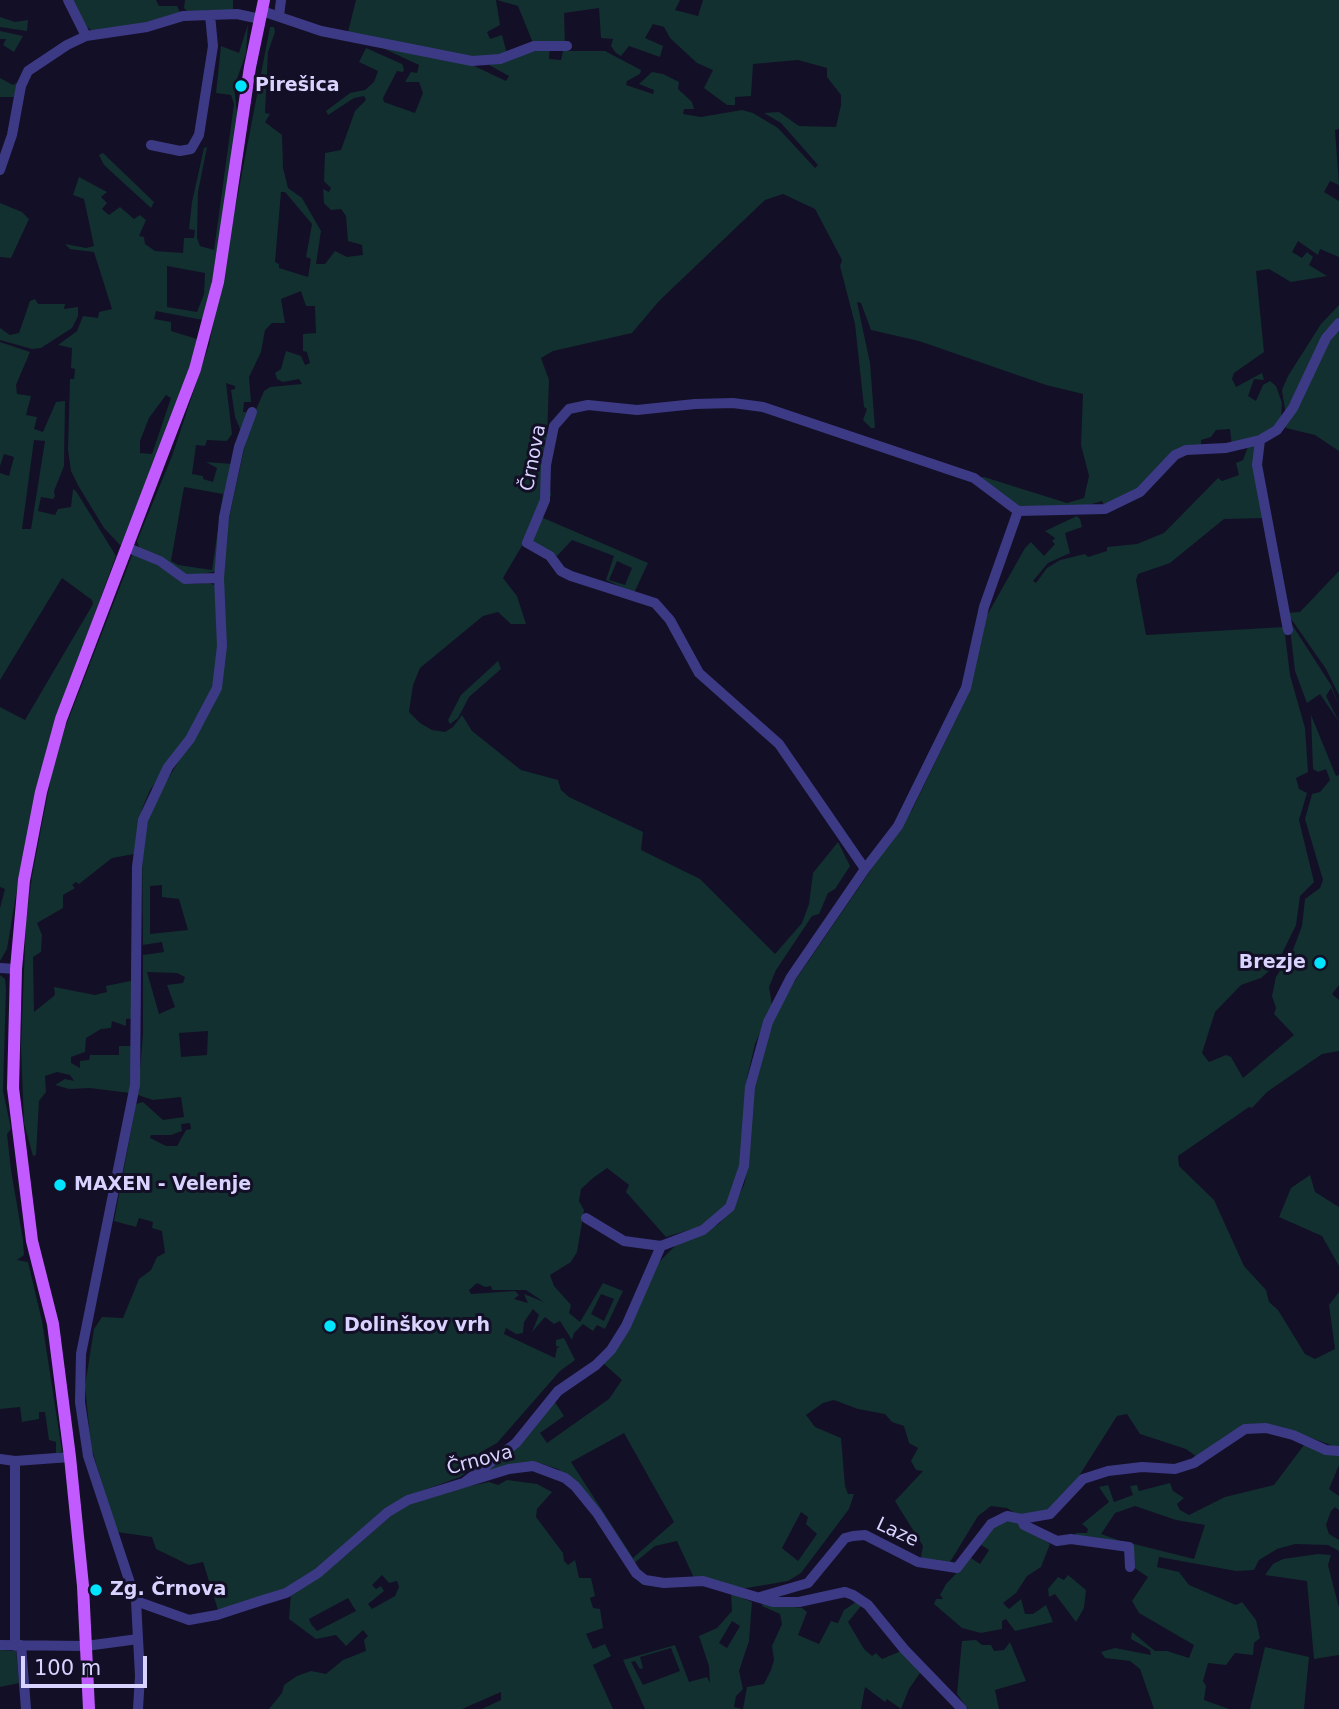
<!DOCTYPE html>
<meta charset="utf-8">
<style>
body{margin:0}
#map{position:relative;width:1339px;height:1709px;overflow:hidden;background:#130f26;font-family:"DejaVu Sans",sans-serif}
canvas{display:block}
.scale{position:absolute;left:21px;top:1656px;width:126px;height:32px;box-sizing:border-box;border:4px solid #d9d4ff;border-top:0;padding-left:9px;font-size:21px;line-height:24px;white-space:nowrap;color:#d9d4ff;-webkit-text-stroke:5px #130f26;paint-order:stroke}
</style>
<div id="map">
<canvas width="1339" height="1709"></canvas>
<div class="scale">100 m</div>
</div>
<script>
const g = document.querySelector('canvas').getContext('2d');
g.lineJoin = 'round';
function paint(path, color) { g.fillStyle = color; g.fill(path, 'evenodd'); }
const poly = rows => new Path2D(rows.map(r => 'M' + r).join(''));
function trace(path, color, width, dash) { g.strokeStyle = color; g.lineWidth = width; g.lineCap = dash ? 'butt' : 'round'; g.setLineDash(dash || []); g.stroke(path); }
function write(font, color, halo, rows, align = 'center') {
  g.font = font + ' "DejaVu Sans",sans-serif'; g.lineWidth = 6; g.setLineDash([]); g.textBaseline = 'middle'; g.strokeStyle = halo; g.fillStyle = color; for (const [text, x, y, turn = 0] of rows) {
    g.save(); g.translate(x, y); g.rotate((+turn || 0) * Math.PI / 180); g.textAlign = isNaN(turn) ? turn : align; if (halo) g.strokeText(text, 0, 0); g.fillText(text, 0, 0); g.restore();
  }
}
paint(poly([
 [72,0,156,0,159,6,177,6,180,12,164,20,94,32,84,25],
 [185,0,233,0,233,10,188,12,184,8],
 [356,0,496,0,500,25,487,32,490,39,502,35,507,54,483,60,347,36],
 [497,0,680,0,675,10,698,16,703,0,1339,0,1339,129,1335,130,1339,185,1330,181,1324,192,1339,201,1339,257,1320,249,1318,255,1298,241,1292,252,1302,258,1307,252,1313,257,1309,265,1327,276,1291,282,1269,269,1256,271,1264,352,1234,373,1232,379,1236,387,1262,373,1264,380,1254,379,1248,396,1256,401,1263,385,1270,381,1276,386,1282,403,1281,422,1266,434,1232,446,1230,429,1216,430,1211,437,1201,440,1201,447,1184,448,1133,495,1104,506,1102,501,1075,509,1062,506,1020,507,976,478,984,477,1067,503,1084,498,1089,476,1081,445,1083,394,1046,385,919,341,871,330,861,303,857,302,870,363,875,428,871,428,863,420,867,409,864,407,855,324,840,266,842,260,815,209,783,194,765,200,659,301,632,333,553,351,541,358,549,380,546,465,551,495,541,517,648,563,634,593,606,580,614,556,572,540,557,556,526,539,503,578,517,596,526,624,511,624,498,612,483,616,420,668,413,685,409,712,420,723,432,730,445,732,453,727,462,715,472,731,521,770,558,780,561,790,569,797,643,832,641,850,700,879,775,954,802,923,809,904,813,873,838,842,850,866,835,889,828,893,819,914,812,916,776,970,769,987,772,1005,755,1044,747,1078,743,1151,729,1203,708,1224,666,1237,626,1192,629,1185,607,1168,593,1178,581,1189,579,1201,584,1210,577,1252,571,1262,550,1275,554,1286,571,1305,569,1313,580,1322,603,1283,623,1291,605,1329,597,1325,593,1331,583,1324,574,1333,572,1340,560,1321,554,1324,545,1317,532,1332,539,1315,533,1309,524,1322,523,1333,516,1334,506,1328,504,1334,555,1358,557,1348,560,1347,556,1346,556,1340,564,1338,575,1360,560,1371,497,1443,481,1452,470,1470,460,1477,408,1496,341,1553,288,1588,218,1610,203,1562,189,1565,156,1549,152,1537,117,1532,91,1447,85,1386,94,1329,102,1317,123,1318,139,1279,151,1270,157,1257,165,1253,162,1231,152,1228,153,1222,139,1218,136,1227,114,1221,136,1104,143,1102,163,1120,184,1117,181,1097,153,1100,138,1095,143,1033,143,955,164,952,162,942,143,945,142,848,151,806,213,706,223,599,224,541,249,426,264,391,270,387,302,384,299,379,283,382,277,379,275,373,281,369,286,351,301,356,305,365,310,363,307,352,303,351,303,334,316,333,315,306,306,306,301,291,281,299,285,323,272,323,265,330,261,352,249,377,251,402,244,402,243,412,249,412,241,431,235,417,231,390,235,389,235,386,226,383,232,434,227,441,207,440,205,446,196,445,192,474,203,476,203,479,213,482,217,468,206,462,233,464,216,571,191,577,139,548,137,541,172,456,209,345,270,27,274,27,275,32,268,52,265,113,270,114,265,122,282,135,283,168,288,188,302,198,321,231,316,264,325,264,335,251,347,257,363,255,362,245,348,241,346,216,341,209,331,210,324,203,323,189,329,192,331,188,324,181,325,153,341,150,355,111,366,100,364,96,354,98,328,115,326,111,350,93,365,90,374,82,378,71,359,62,366,48,402,64,404,69,403,72,397,71,383,98,384,102,415,113,423,93,419,82,405,82,411,72,417,73,419,65,374,44,470,64,506,81,509,76,489,65,529,49,550,48,549,59,561,60,563,51,605,51,641,70,640,74,627,81,626,85,653,94,654,90,639,84,652,72,663,74,679,82,678,89,692,102,694,109,684,109,683,114,701,117,742,110,753,113,778,128,815,168,818,165,781,123,764,113,779,112,799,126,836,127,841,105,841,95,827,77,827,68,798,60,753,64,751,96,735,97,735,105,727,105,704,88,713,70,697,63,670,38,664,27,653,24,645,38,663,46,660,57,629,46,621,56,616,53,611,46,613,39,601,38,599,8,564,13,565,43,533,43,518,6],
 [281,192,285,192,312,224,306,257,311,259,308,277,279,268,279,264,275,262],
 [184,487,223,494,212,570,178,565,171,561],
 [617,561,632,568,625,585,609,580],
 [162,885,162,897,179,899,188,930,150,934,150,886],
 [147,972,177,973,185,977,183,983,167,985,175,1007,159,1014],
 [208,1031,207,1055,181,1057,179,1033],
 [190,1123,191,1129,186,1130,177,1146,166,1146,150,1138,151,1135,171,1135,182,1131,181,1124],
 [477,1283,485,1287,491,1286,492,1290,526,1290,544,1302,524,1294,528,1303,514,1299,519,1295,515,1291,471,1294,469,1290],
 [601,1294,614,1299,604,1321,591,1314],
 [0,17,15,22,28,20,27,31,0,27],
 [248,24,246,54,234,87,238,120,210,293,203,320,156,311,154,319,171,322,171,331,197,339,186,381,124,544,120,545,104,528,79,487,71,471,68,450,70,379,74,379,75,369,71,368,72,348,58,345,77,331,83,316,98,318,99,312,112,309,94,252,70,249,65,244,86,248,94,246,84,199,73,195,79,177,107,192,101,197,107,203,102,209,109,215,120,207,134,219,140,215,146,220,139,236,144,237,145,244,155,251,183,253,184,238,194,238,195,230,189,229,192,202,204,148,207,147,198,192,197,238,200,246,214,250,234,104,231,95,216,93,221,46,239,53],
 [167,266,205,273,204,294,197,312,167,307],
 [166,395,171,398,152,454,140,453,140,441,149,418],
 [0,31,23,36,14,52,3,45,6,39,0,39],
 [0,78,13,85,18,82,14,97,0,97],
 [103,153,154,202,151,208,104,165,99,155],
 [0,203,22,212,29,219,11,258,0,257],
 [35,299,38,304,65,304,64,309,78,307,78,316,72,328,41,348,32,349,0,340,0,328,10,335,19,333,30,301],
 [1339,305,1339,317,1286,417,1282,390,1288,376,1321,324],
 [1339,325,1339,451,1315,435,1286,428,1285,424,1311,370],
 [0,342,30,352,16,385,17,394,31,396,26,415,37,417,34,429,43,432,56,402,65,401,64,466,54,491,55,496,53,499,41,497,38,511,55,515,58,509,71,507,73,489,76,491,116,556,51,733,20,871,7,949,0,961,0,908,5,889,0,887,0,707,25,720,93,604,92,600,62,578,0,680,0,473,9,476,14,457,4,454,0,466],
 [34,440,45,441,31,529,22,529],
 [1255,444,1266,518,1224,519,1170,563,1138,574,1136,580,1146,635,1284,627,1290,675,1305,728,1308,772,1296,778,1299,789,1307,793,1299,820,1314,882,1300,896,1296,925,1277,964,1261,978,1241,985,1215,1012,1202,1053,1209,1062,1226,1055,1231,1057,1243,1078,1294,1035,1274,1014,1276,1008,1272,996,1276,977,1293,950,1302,926,1305,899,1320,888,1323,880,1305,819,1312,794,1320,792,1330,780,1326,769,1318,772,1313,769,1311,715,1336,776,1339,775,1339,985,1332,994,1339,1000,1339,1051,1322,1054,1267,1092,1252,1108,1249,1107,1178,1156,1179,1166,1214,1200,1244,1266,1266,1290,1269,1302,1278,1310,1305,1354,1315,1359,1335,1349,1329,1305,1339,1292,1339,1448,1281,1427,1257,1425,1197,1457,1186,1449,1140,1434,1127,1414,1117,1416,1079,1476,1048,1512,1018,1515,1007,1508,991,1506,978,1516,950,1562,924,1562,921,1556,923,1546,895,1501,923,1471,916,1470,911,1461,918,1448,909,1443,904,1426,892,1422,885,1414,858,1409,834,1400,823,1403,806,1415,815,1427,841,1438,845,1486,848,1494,854,1494,849,1509,801,1573,788,1581,741,1589,694,1578,677,1541,655,1546,633,1564,571,1478,558,1469,539,1463,519,1463,481,1473,553,1399,564,1416,540,1433,547,1443,609,1399,622,1380,603,1363,653,1268,675,1246,719,1224,732,1210,744,1185,749,1162,752,1098,770,1026,794,982,912,810,968,695,986,617,1025,548,1031,542,1044,556,1055,544,1052,541,1055,538,1045,531,1077,516,1080,519,1082,527,1065,533,1070,553,1048,563,1033,581,1036,583,1047,568,1060,560,1085,554,1088,557,1107,551,1107,547,1137,544,1164,533,1218,478,1222,481,1239,475,1236,463,1243,460,1248,447],
 [624,1433,674,1522,633,1558,571,1462],
 [801,1512,808,1517,806,1524,817,1534,798,1561,782,1548],
 [133,553,137,553,188,584,210,583,216,586,218,650,212,691,188,736,150,790,142,809,134,854,112,858,79,884,76,882,72,885,75,888,63,895,63,908,37,923,42,935,41,952,33,957,34,1012,55,995,54,987,95,995,107,992,106,986,135,980,136,1018,126,1019,126,1026,112,1021,111,1028,101,1029,86,1038,85,1052,71,1057,71,1063,80,1068,80,1061,89,1060,90,1055,119,1055,119,1046,132,1046,130,1093,90,1088,69,1089,55,1085,65,1079,74,1081,70,1075,57,1072,45,1076,46,1092,39,1101,36,1155,33,1156,24,1123,21,1047,26,920,32,876,52,772,65,728],
 [1339,571,1339,695,1326,669,1287,613,1300,612],
 [1289,620,1331,685,1339,706,1331,688,1326,696,1339,722,1320,694,1307,703,1295,671],
 [498,661,501,669,469,697,458,718,450,724,448,720,461,695],
 [0,975,5,979,6,988,3,1091,11,1129,7,1134,11,1170,23,1240,24,1255,17,1260,28,1262,42,1321,62,1451,56,1455,56,1442,49,1440,45,1412,39,1412,39,1419,22,1422,20,1407,0,1409],
 [1310,1175,1315,1192,1339,1207,1339,1266,1322,1236,1279,1217,1291,1188],
 [1304,1445,1339,1454,1339,1465,1329,1489,1339,1496,1339,1510,1335,1507,1331,1511,1326,1525,1329,1534,1339,1540,1339,1551,1328,1545,1295,1544,1277,1549,1259,1560,1254,1570,1236,1571,1159,1557,1157,1567,1179,1572,1189,1585,1236,1605,1242,1602,1256,1620,1260,1638,1254,1643,1253,1655,1235,1653,1226,1665,1208,1663,1203,1681,1206,1686,1204,1700,1229,1709,1154,1709,1140,1669,1130,1661,1105,1658,1101,1652,1115,1648,1151,1655,1150,1650,1131,1639,1132,1632,1155,1651,1167,1651,1189,1658,1194,1645,1139,1613,1132,1601,1148,1577,1133,1567,1126,1542,1194,1559,1205,1525,1176,1520,1135,1506,1115,1513,1101,1534,1121,1541,1074,1537,1076,1533,1087,1533,1088,1529,1082,1524,1109,1502,1099,1487,1108,1485,1114,1502,1133,1495,1130,1486,1137,1485,1139,1491,1170,1483,1173,1491,1184,1498,1177,1504,1180,1510,1189,1515,1225,1497,1274,1485],
 [507,1480,537,1484,552,1492,537,1509,536,1517,563,1553,564,1561,568,1565,575,1560,579,1578,591,1578,595,1596,590,1598,593,1608,600,1609,603,1628,586,1634,593,1649,605,1644,611,1656,593,1665,613,1709,482,1709,501,1700,501,1692,462,1709,269,1709,282,1693,284,1685,297,1676,311,1671,326,1674,343,1660,366,1651,364,1640,368,1636,363,1630,346,1646,336,1635,316,1639,289,1619,291,1593,345,1556,400,1508,438,1493,489,1482,498,1485],
 [382,1575,389,1583,397,1581,399,1587,395,1596,372,1609,368,1604,384,1591,381,1586,376,1589,372,1585],
 [348,1598,356,1611,317,1631,311,1624,309,1619],
 [1015,1520,1050,1544,1041,1567,1027,1576,1016,1593,1003,1603,1009,1609,1021,1599,1025,1614,1033,1614,1046,1605,1053,1622,1015,1631,1006,1619,1002,1621,1002,1629,981,1633,962,1628,934,1604,936,1599,943,1599,940,1595,946,1584,971,1558,980,1564,989,1550,980,1544,995,1523],
 [1318,1554,1331,1555,1328,1565,1339,1608,1339,1655,1314,1659,1307,1581,1265,1575,1273,1564,1283,1559],
 [1068,1575,1086,1590,1084,1608,1076,1622,1055,1594,1049,1597,1048,1589,1058,1577,1064,1580],
 [731,1593,752,1602,749,1641,739,1671,743,1689,736,1696,734,1707,742,1709,645,1709,623,1660,675,1645,689,1682,707,1677,710,1683,709,1666,699,1636,717,1628,732,1611],
 [732,1621,740,1626,727,1648,719,1643],
 [671,1648,680,1671,643,1685,631,1662,635,1661,640,1669,643,1668,640,1657],
 [856,1602,862,1605,848,1622,864,1649,872,1656,876,1653,882,1659,901,1651,922,1670,909,1689,901,1709,887,1699,885,1702,865,1687,861,1709,743,1709,747,1687,764,1684,771,1670,774,1660,772,1646,782,1624,780,1614,762,1606,763,1603,802,1608,807,1612,798,1635,819,1644,831,1621,838,1623,844,1610],
 [976,1640,982,1645,991,1645,994,1651,1004,1650,1010,1642,1026,1681,995,1690,999,1709,968,1709,957,1694,962,1641],
 [1265,1647,1309,1657,1304,1709,1250,1709],
 [0,1650,16,1651,19,1683,0,1687]
]), '#12302f');
trace(poly([
 [68,0,86,36],
 [262,11,321,31,472,61,500,59,534,46,567,46],
 [279,16,281,0],
 [151,145,180,151,191,149,199,135,213,46,210,15],
 [0,170,12,135,21,86,28,71,67,45,86,36,147,27,183,16,237,14,260,19],
 [1260,440,1257,465,1288,630],
 [126,547,160,561,185,579,219,578],
 [865,869,779,744,699,673,670,620,655,603,571,576,561,571,550,556,527,543,545,500,546,465,554,426,569,409,588,405,637,410,695,404,733,403,763,407,974,478,1018,511],
 [0,968,16,969],
 [586,1218,624,1241,661,1246],
 [0,1459,15,1461,70,1457],
 [465,1482,516,1443,558,1391,596,1365,611,1350,626,1326,661,1246,703,1230,730,1207,744,1166,750,1087,768,1022,791,977,865,869,898,826,966,688,984,607,1018,511,1105,509,1140,492,1175,455,1186,450,1226,448,1260,440,1277,430,1293,408,1326,338,1339,323],
 [1021,1519,1050,1514,1083,1479,1108,1471,1142,1467,1175,1469,1194,1463,1245,1429,1266,1428,1293,1435,1326,1450,1339,1451],
 [760,1597,808,1583,845,1538,853,1536,865,1535,918,1562,957,1568,991,1524,1007,1516,1021,1519,1024,1525,1057,1541,1071,1539,1129,1547,1130,1567],
 [136,1601,189,1620,217,1615,263,1600,286,1593,318,1573,388,1512,408,1500,509,1469,533,1466,565,1478,575,1486,597,1513,636,1573,645,1580,664,1583,703,1581,773,1602,799,1602,845,1592,853,1595,868,1605,904,1649,962,1709],
 [0,1645,86,1646,138,1639],
 [21,1645,26,1709],
 [15,1646,15,1461],
 [138,1709,140,1676,136,1601,88,1456,80,1402,81,1354,135,1085,137,867,143,820,168,767,190,739,217,688,222,646,219,578,224,517,239,447,252,412]
]), '#3d3a85', 10);
trace(poly([
 [89,1709,83,1586,70,1457,53,1324,32,1241,13,1088,16,969,24,880,41,792,61,719,195,369,218,282,250,67,264,0]
]), '#c25bff', 12);
for (const [x, y, r, color] of [
 [241,86,7,"#00e5ff"],
 [1320,963,7,"#00e5ff"],
 [60,1185,7,"#00e5ff"],
 [330,1326,7,"#00e5ff"],
 [96,1590,7,"#00e5ff"]
]) { const dot = new Path2D(); dot.arc(x, y, r, 0, 2 * Math.PI); g.fillStyle = color; g.fill(dot); trace(dot, '#130f26', 2.5); }
write('bold 19px', '#d9d4ff', '#130f26', [
 ["Pirešica",255,86],
 ["Brezje",1306,963,"right"],
 ["MAXEN - Velenje",74,1185],
 ["Dolinškov vrh",344,1326],
 ["Zg. Črnova",110,1590]
], 'left');
write('19px', '#d9d4ff', '#130f26', [
 ["Črnova",534,458,-79],
 ["Črnova",480,1461,-15],
 ["Laze",897,1533,25]
]);
</script>
